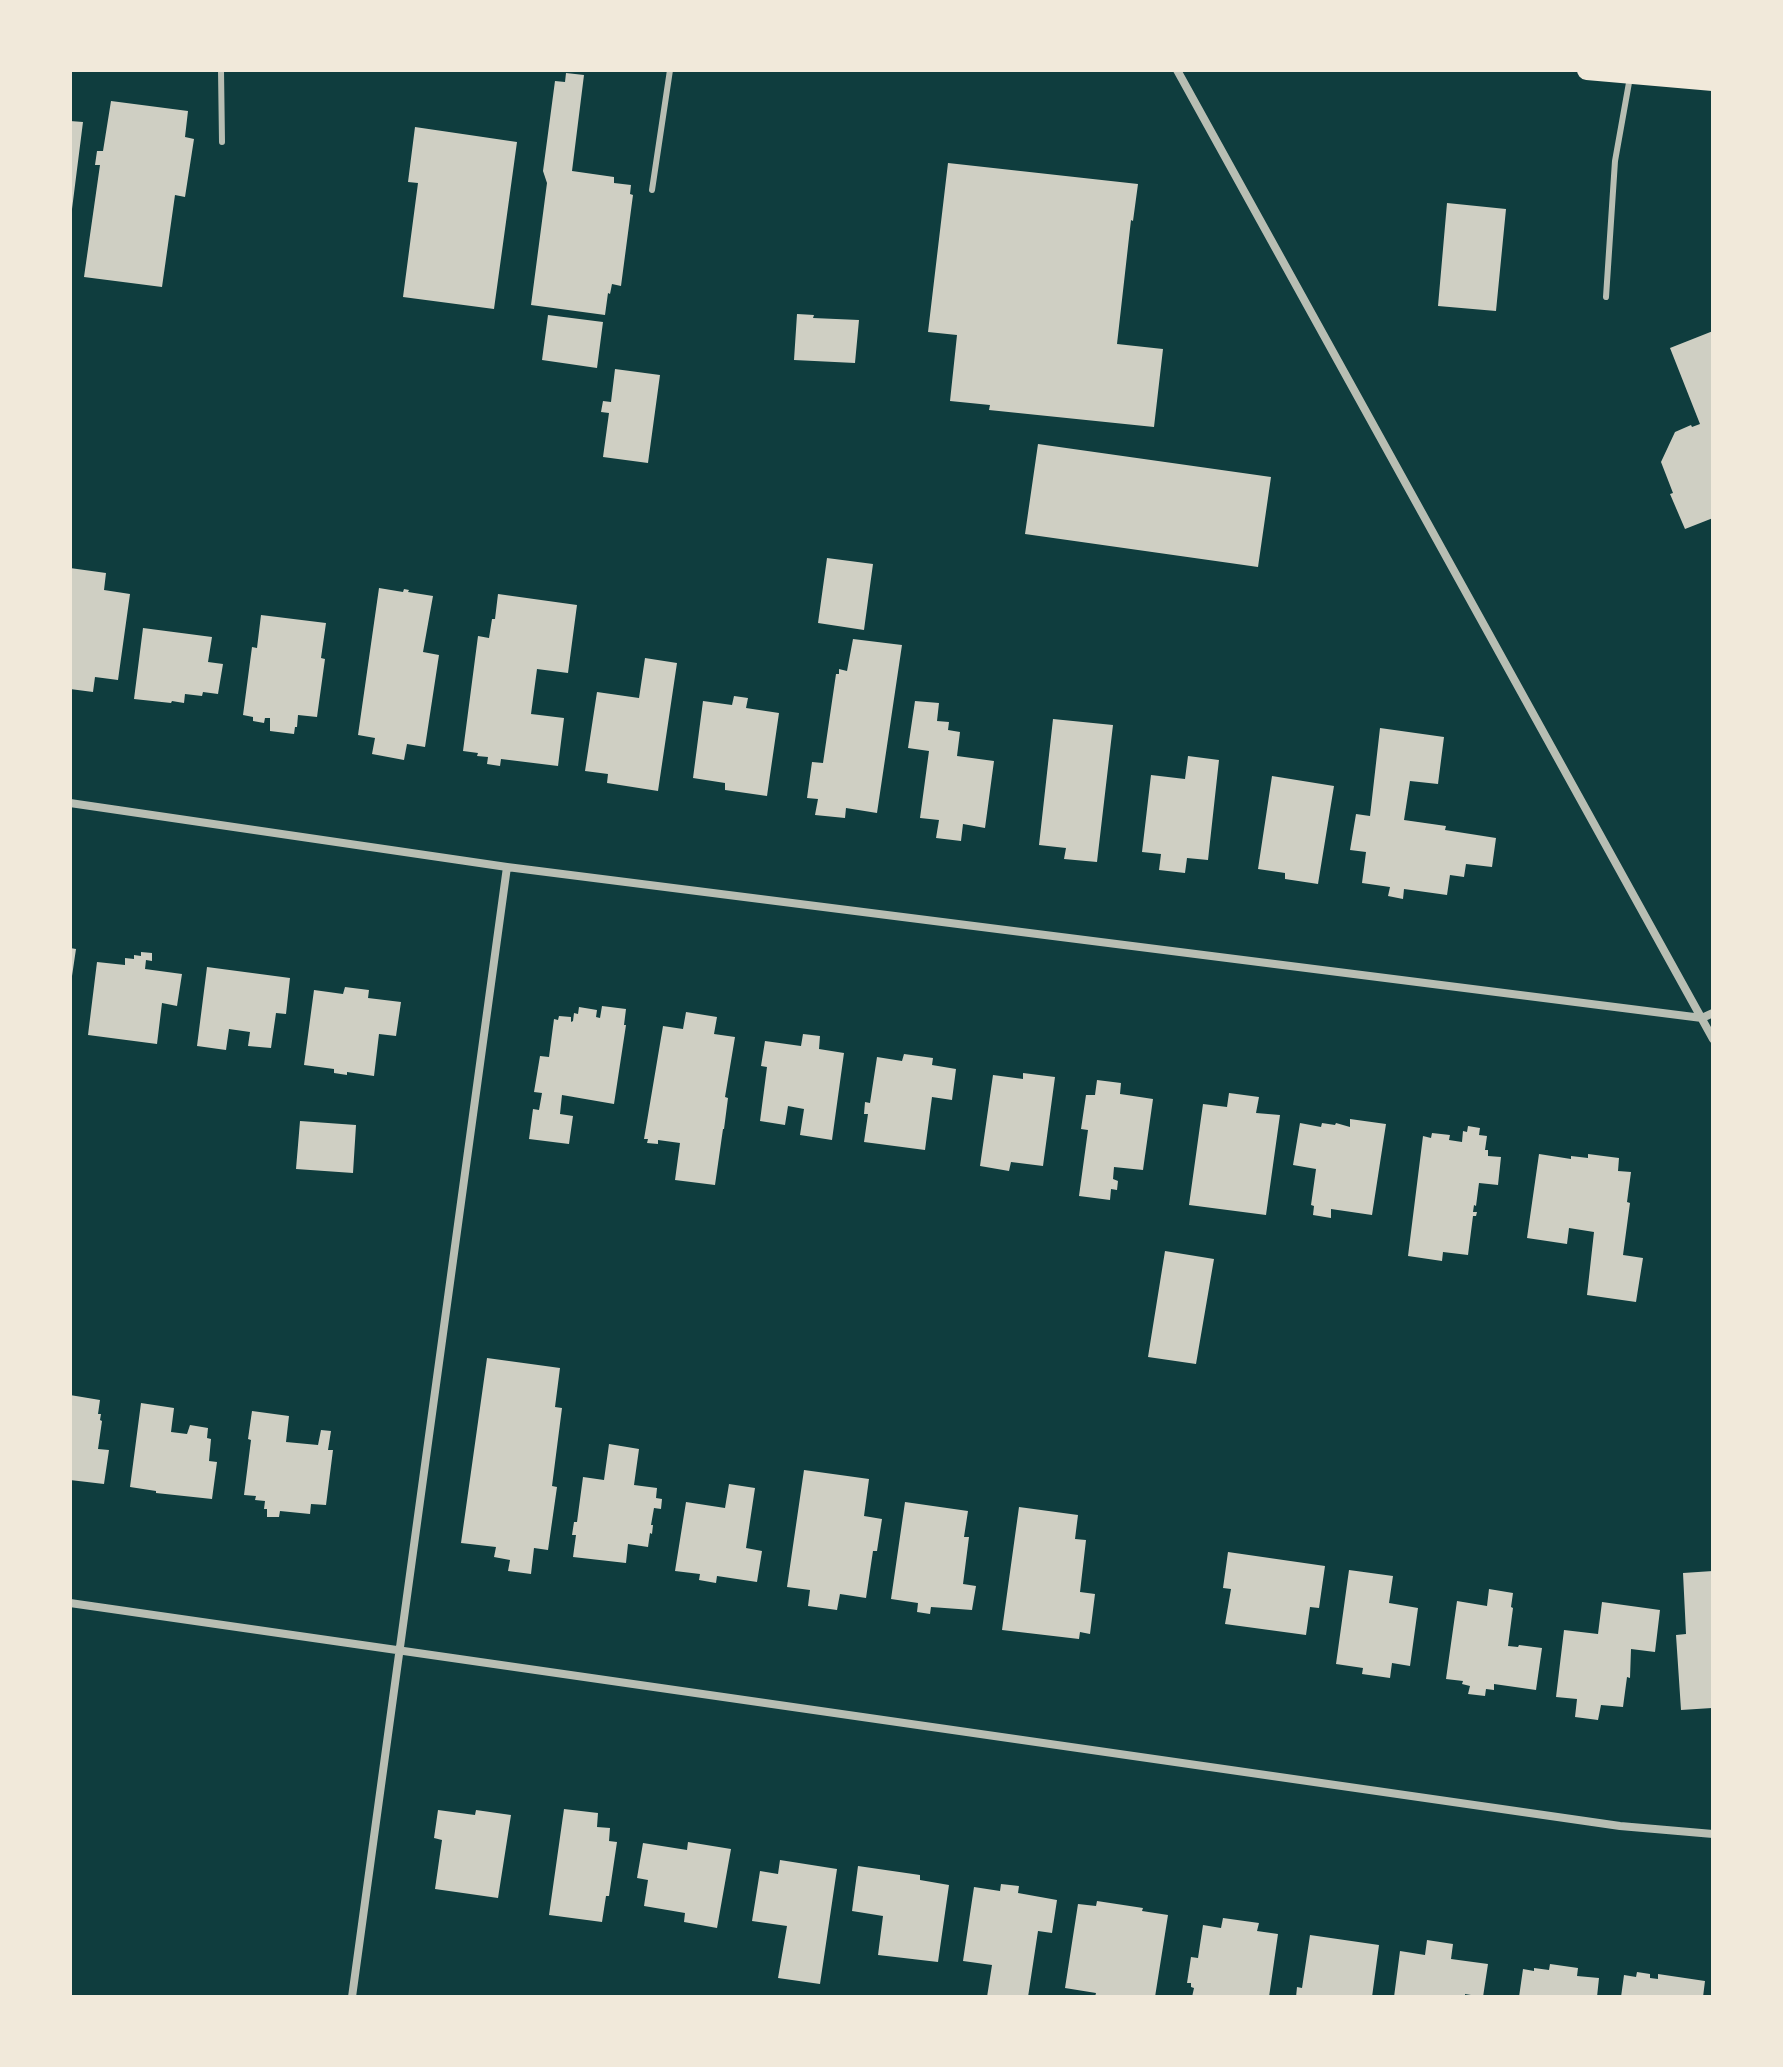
<!DOCTYPE html>
<style>
body{margin:0}
#map{position:relative;width:1783px;height:2067px;overflow:hidden;background:#0f3d3e;font-family:"Libre Baskerville",serif}
canvas{display:block}
.frame{position:absolute;inset:0;border:72px solid #f1e9da;pointer-events:none}
</style>
<div id="map">
<canvas width="1783" height="2067"></canvas>
<div class="frame"></div>
</div>
<script>
const g = document.querySelector('canvas').getContext('2d');
g.lineJoin = 'round';
function paint(path, color) { g.fillStyle = color; g.fill(path, 'evenodd'); }
const poly = rows => new Path2D(rows.map(r => 'M' + r).join(''));
function trace(path, color, width, dash) { g.strokeStyle = color; g.lineWidth = width; g.lineCap = dash ? 'butt' : 'round'; g.setLineDash(dash || []); g.stroke(path); }
paint(poly([
 [566,73,584,75,572,171,614,177,614,183,631,185,630,194,633,195,621,286,612,284,610,294,608,293,605,315,531,305,547,183,543,171,555,81,565,82],
 [111,101,188,111,185,137,194,139,185,197,175,195,162,287,84,277,100,165,95,165,97,151,103,151],
 [70,121,83,122,72,209,70,209],
 [415,127,517,142,494,309,403,297,418,183,408,182],
 [948,163,1138,184,1133,221,1131,220,1117,344,1163,349,1154,427,989,410,990,405,950,401,957,335,928,332],
 [1447,203,1506,209,1496,311,1438,306],
 [797,314,814,315,813,318,859,320,855,363,794,360],
 [548,315,603,322,597,368,542,360],
 [1713,331,1713,518,1685,529,1670,494,1673,493,1661,462,1675,432,1691,425,1692,427,1700,424,1670,348],
 [615,369,660,375,648,463,603,457,609,413,601,412,603,401,611,402],
 [1038,444,1271,477,1258,567,1025,534],
 [827,558,873,564,864,630,818,623],
 [70,568,106,573,104,590,130,594,118,680,95,677,93,692,70,689],
 [379,588,403,592,404,589,409,590,408,592,433,596,423,652,439,655,425,747,407,744,404,760,372,754,375,738,358,735],
 [498,594,577,605,568,673,537,669,531,714,564,718,558,766,501,759,500,766,487,764,488,757,477,756,478,753,463,751,478,636,489,638,492,619,495,619],
 [261,615,326,623,321,658,325,659,317,717,298,715,297,727,295,727,294,734,270,731,270,718,265,718,264,723,253,721,253,717,243,715,252,647,257,648],
 [143,628,212,637,208,662,223,664,218,694,203,692,202,696,185,694,184,703,172,701,171,703,134,699],
 [853,639,902,645,877,813,846,808,845,818,815,815,818,799,807,798,812,762,823,763,836,674,839,674,839,669,847,671],
 [645,658,677,663,658,791,607,783,608,774,585,771,597,692,639,698],
 [734,696,748,698,746,708,779,713,767,796,725,790,725,783,693,778,703,701,732,705],
 [915,701,939,703,937,721,949,722,948,730,960,732,957,756,994,761,985,828,963,824,961,841,936,838,939,820,920,818,929,751,908,748],
 [1053,719,1113,725,1097,862,1064,859,1066,848,1039,845],
 [1380,728,1444,737,1438,784,1410,781,1404,820,1446,826,1445,830,1496,838,1492,867,1466,864,1464,877,1450,875,1447,895,1404,889,1403,899,1388,896,1390,887,1362,883,1366,852,1350,850,1356,814,1370,816],
 [1188,756,1219,760,1208,860,1187,858,1185,873,1159,870,1161,854,1142,852,1151,775,1185,779],
 [1272,776,1334,786,1318,884,1285,879,1285,873,1258,869],
 [70,948,76,949,72,976,70,976],
 [141,952,152,953,152,961,146,960,145,969,182,974,177,1006,162,1003,157,1044,88,1035,97,962,125,965,125,958,134,959,134,955,141,956],
 [207,967,290,978,286,1014,276,1013,271,1048,248,1046,250,1032,229,1029,226,1050,197,1046],
 [345,987,369,990,368,998,401,1002,396,1036,379,1034,374,1076,347,1072,347,1075,334,1073,334,1069,304,1065,314,990,343,994],
 [602,1006,626,1009,624,1025,626,1025,614,1104,562,1095,560,1114,573,1116,569,1144,529,1139,533,1109,539,1110,542,1093,534,1092,540,1056,549,1057,554,1019,558,1020,559,1016,571,1017,571,1022,573,1021,574,1013,578,1014,579,1007,597,1010,596,1017,600,1018],
 [686,1012,717,1017,714,1034,735,1037,725,1097,728,1098,724,1129,723,1129,715,1185,675,1180,680,1143,658,1140,658,1144,647,1143,648,1139,644,1139,663,1026,683,1029],
 [803,1034,820,1036,819,1049,844,1053,832,1140,800,1135,804,1109,788,1106,785,1125,760,1121,767,1067,761,1066,765,1041,801,1046],
 [904,1054,933,1058,932,1065,956,1069,952,1100,932,1097,925,1150,864,1142,868,1114,864,1114,865,1102,870,1103,877,1057,902,1061],
 [1023,1073,1055,1077,1043,1166,1011,1162,1009,1171,980,1166,993,1075,1023,1079],
 [1097,1080,1121,1083,1120,1094,1153,1099,1143,1170,1114,1167,1113,1179,1118,1181,1117,1190,1111,1189,1110,1200,1079,1196,1088,1130,1081,1129,1086,1095,1095,1095],
 [1229,1093,1259,1097,1256,1113,1280,1115,1266,1215,1189,1205,1203,1104,1227,1107],
 [1350,1119,1386,1124,1372,1215,1331,1209,1331,1218,1313,1215,1314,1206,1311,1205,1316,1169,1293,1165,1300,1123,1321,1127,1322,1123,1335,1125,1336,1123,1350,1127],
 [300,1121,356,1125,353,1173,296,1169],
 [1468,1126,1480,1128,1479,1135,1487,1136,1485,1150,1488,1150,1488,1156,1501,1157,1498,1185,1479,1183,1476,1206,1474,1205,1473,1212,1477,1212,1476,1216,1473,1216,1468,1255,1443,1252,1442,1261,1408,1256,1423,1136,1431,1138,1432,1133,1450,1135,1449,1140,1462,1142,1463,1131,1467,1132],
 [1539,1154,1571,1159,1571,1156,1588,1158,1588,1154,1619,1158,1618,1171,1631,1172,1627,1202,1630,1203,1623,1255,1643,1258,1636,1302,1587,1295,1594,1232,1569,1228,1567,1244,1527,1238],
 [1165,1251,1214,1259,1196,1364,1148,1357],
 [487,1358,560,1368,555,1407,562,1408,552,1486,557,1487,548,1550,534,1548,531,1574,508,1571,510,1560,494,1557,496,1547,461,1543],
 [70,1395,100,1400,98,1414,101,1414,100,1420,102,1421,98,1449,109,1450,104,1484,70,1480],
 [141,1403,174,1408,171,1432,187,1434,190,1425,208,1428,207,1438,211,1439,209,1461,217,1462,212,1499,156,1493,156,1491,130,1487],
 [252,1411,289,1416,286,1442,318,1445,321,1430,331,1431,328,1450,333,1450,326,1505,311,1504,310,1514,280,1511,279,1517,267,1517,267,1509,264,1509,265,1501,255,1500,256,1496,244,1495,251,1440,248,1439],
 [609,1444,639,1449,634,1485,657,1488,656,1498,662,1499,661,1509,654,1508,651,1525,653,1525,652,1534,650,1533,648,1547,628,1544,626,1563,573,1557,576,1535,572,1535,574,1522,577,1522,583,1477,604,1480],
 [804,1470,869,1479,864,1516,882,1519,877,1551,873,1551,866,1598,840,1594,837,1610,808,1606,810,1590,787,1587],
 [729,1484,755,1488,746,1548,762,1551,757,1582,717,1576,716,1583,699,1580,700,1574,675,1571,686,1502,725,1508],
 [905,1502,968,1511,964,1537,969,1537,963,1584,976,1586,972,1610,931,1607,930,1614,917,1612,918,1603,891,1599],
 [1019,1507,1078,1515,1075,1539,1086,1540,1080,1592,1095,1594,1090,1634,1080,1632,1079,1639,1002,1630],
 [1228,1552,1325,1566,1319,1608,1310,1607,1306,1635,1225,1624,1231,1589,1223,1588],
 [1349,1570,1393,1576,1389,1603,1418,1608,1410,1666,1392,1663,1390,1678,1362,1674,1363,1668,1336,1664],
 [1713,1571,1712,1708,1681,1710,1676,1635,1686,1634,1683,1573],
 [1489,1589,1513,1593,1511,1607,1513,1608,1508,1646,1518,1647,1519,1645,1542,1648,1536,1690,1494,1684,1494,1690,1486,1689,1485,1696,1468,1694,1470,1686,1462,1684,1463,1681,1446,1679,1457,1601,1487,1606],
 [1602,1602,1660,1610,1655,1652,1631,1649,1630,1678,1627,1677,1623,1707,1601,1705,1598,1720,1575,1717,1577,1699,1556,1697,1564,1630,1598,1634],
 [564,1809,598,1813,597,1827,610,1828,609,1841,617,1842,609,1896,606,1896,602,1922,549,1915],
 [438,1810,475,1815,476,1810,511,1815,498,1898,435,1889,442,1840,434,1838],
 [688,1842,731,1849,717,1928,684,1922,685,1913,644,1906,648,1880,637,1878,643,1843,687,1850],
 [780,1860,837,1869,820,1984,778,1978,787,1926,752,1921,760,1871,778,1874],
 [858,1866,920,1875,920,1880,949,1885,938,1962,878,1955,883,1916,852,1911],
 [1001,1884,1019,1886,1018,1893,1057,1900,1052,1933,1038,1931,1028,1997,987,1997,992,1965,963,1961,974,1887,1000,1891],
 [1097,1901,1143,1908,1142,1911,1168,1915,1155,1997,1095,1997,1096,1993,1065,1988,1078,1904,1096,1906],
 [1223,1918,1259,1923,1257,1931,1278,1934,1269,1997,1192,1997,1194,1988,1191,1987,1191,1983,1187,1983,1191,1957,1198,1958,1203,1925,1221,1928],
 [1310,1935,1379,1945,1372,1997,1296,1997,1297,1987,1302,1988],
 [1427,1940,1453,1944,1451,1959,1488,1964,1483,1997,1465,1994,1465,1997,1394,1997,1400,1951,1425,1955],
 [1550,1964,1578,1968,1577,1976,1599,1978,1597,1997,1519,1997,1523,1969,1534,1971,1534,1968,1549,1970],
 [1637,1972,1650,1974,1650,1978,1658,1979,1658,1974,1705,1981,1703,1997,1621,1997,1624,1975,1636,1977]
]), '#cfcfc3');
trace(poly([
 [221,70,222,142],
 [652,190,670,70],
 [1606,297,1615,161,1630,77]
]), '#b8beb3', 6);
trace(poly([
 [1177,70,1713,1039],
 [70,803,507,867,1702,1018,1713,1013],
 [70,1603,1620,1826,1713,1834],
 [352,1997,507,867]
]), '#b8beb3', 8);
trace(poly([
 [1587,70,1713,81]
]), '#f1e9da', 20);
</script>
